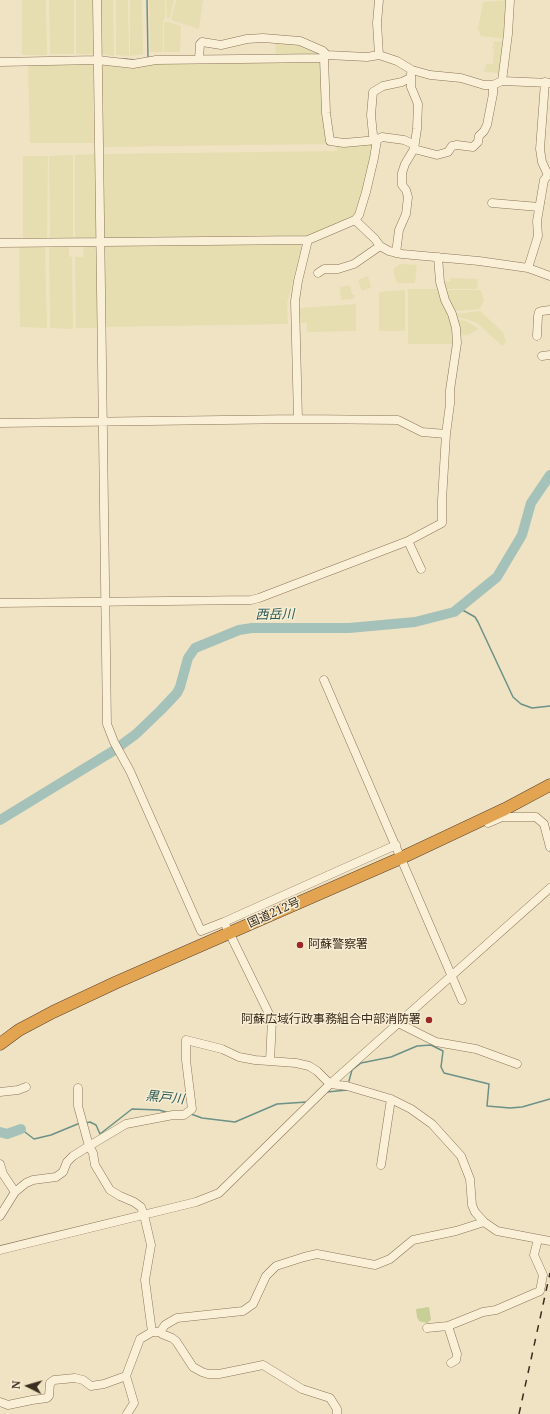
<!DOCTYPE html>
<meta charset="utf-8">
<style>
body{margin:0}
#map{position:relative;width:550px;height:1414px;overflow:hidden;background:#f0e3c3;font-family:"Noto Serif",serif}
canvas{display:block}
.north{position:absolute;left:8px;top:1366px;width:40px;height:40px;-webkit-text-stroke:3px #f7edd3;paint-order:stroke;rotate:275deg;font-size:11px;font-weight:700;line-height:16px;text-align:center;color:#3a2c1e}
.north::after{content:'';display:block;margin:auto;width:14px;height:18px;background:#3a2c1e;clip-path:polygon(50% 0,100% 100%,50% 72%,0 100%)}
</style>
<div id="map">
<canvas width="550" height="1414"></canvas>
<div class="north">N</div>
</div>
<script>
const g = document.querySelector('canvas').getContext('2d');
g.lineJoin = 'round';
function paint(path, color) { g.fillStyle = color; g.fill(path, 'evenodd'); }
const poly = rows => new Path2D(rows.map(r => 'M' + r).join(''));
function trace(path, color, width, dash) { g.strokeStyle = color; g.lineWidth = width; g.lineCap = dash ? 'butt' : 'round'; g.setLineDash(dash || []); g.stroke(path); }
function write(font, color, halo, rows, align = 'center') {
  g.font = font + ' "Noto Serif","Noto Sans JP",serif'; g.lineWidth = 3; g.setLineDash([]); g.textBaseline = 'middle'; g.strokeStyle = halo; g.fillStyle = color; for (const [text, x, y, turn = 0] of rows) {
    g.save(); g.translate(x, y); g.rotate((+turn || 0) * Math.PI / 180); g.textAlign = isNaN(turn) ? turn : align; if (halo) g.strokeText(text, 0, 0); g.fillText(text, 0, 0); g.restore();
  }
}
paint(poly([
 [22,0,46,0,47,55,22,55],
 [49,0,74,0,74,54,50,54],
 [76,0,94,0,94,54,76,54],
 [100,0,113,0,114,56,100,54],
 [116,0,128,0,129,56,116,55],
 [130,0,142,0,143,54,130,56],
 [149,0,165,0,165,19,163,20,163,52,150,52],
 [166,0,174,0,170,18,167,18],
 [176,0,203,0,199,29,171,20],
 [508,0,504,39,481,36,478,29,483,2],
 [164,22,169,22,181,26,180,52,164,52],
 [275,40,293,41,321,54,314,56,276,56],
 [494,41,504,42,499,73,484,72,486,64,493,64,494,49,492,49],
 [319,61,322,63,329,144,102,147,101,67,103,65,124,67,156,63],
 [93,64,94,143,30,143,28,65],
 [375,143,361,200,353,218,309,237,104,238,104,154,337,151,337,146],
 [95,154,97,238,75,238,75,155],
 [73,155,73,239,50,239,49,156],
 [23,156,48,156,47,239,23,239],
 [301,243,302,245,287,304,288,324,106,327,104,248,105,245],
 [45,245,47,328,20,327,19,246],
 [49,245,69,245,69,256,72,257,73,329,50,328],
 [84,245,95,246,96,247,98,328,76,328,75,257,83,257],
 [400,264,417,265,415,283,397,283,394,274,394,268],
 [368,276,371,287,362,291,358,280],
 [451,278,478,279,477,289,445,289,444,282,450,281],
 [350,285,352,294,355,295,353,299,341,300,340,287],
 [408,289,439,289,452,324,453,344,408,344],
 [405,290,405,331,379,331,379,292],
 [445,290,481,290,484,300,480,309,453,311],
 [356,304,356,331,307,332,307,323,299,323,298,311,302,308],
 [480,311,503,332,506,342,502,346,477,323,466,319,456,317,455,314],
 [457,319,466,321,479,329,468,335,458,336]
]), '#e6deb0');
paint(poly([
 [429,1307,431,1320,427,1323,419,1321,417,1317,416,1309]
]), '#c7ce96');
trace(poly([
 [147,0,148,58],
 [124,59,136,60],
 [459,608,475,617,478,622,513,697,521,704,532,708,550,706],
 [349,1081,352,1070,361,1063,391,1057,417,1046,431,1045,443,1051,441,1067,444,1073,489,1084,487,1106,510,1108,522,1107,550,1099],
 [327,1092,347,1090],
 [191,1114,202,1118,235,1122,277,1104,307,1102],
 [86,1123,90,1122,96,1125,100,1134,132,1109,159,1110,166,1112],
 [21,1129,34,1139,51,1135,80,1123]
]), '#6b9188', 1.5);
trace(poly([
 [0,820,113,751,136,734,161,710,177,693,180,687,188,658,195,648,239,630,252,628,349,628,415,622,454,612,497,577,522,535,531,503,550,475],
 [0,1132,7,1134,21,1129]
]), '#a5c2ba', 10);
const minor = poly([
 [97,0,107,724,114,742,130,771,201,931,224,922,272,1020,270,1061],
 [379,55,377,23,379,0],
 [199,59,200,44,202,42,221,45,247,39,263,38,300,41,323,51,327,55],
 [0,62,97,60,133,64,156,60,324,58,327,55,367,57,379,55,397,61,412,70,430,75,461,78,484,85,493,85,502,81,550,83],
 [410,78,402,82,383,86,373,92,371,115,373,135,377,140,382,137,404,140,413,144,414,149,437,155,448,152,452,146,457,145,473,147,478,142,479,136,484,131,487,125,493,94,493,85],
 [502,81,508,34,510,0],
 [545,82,540,149,542,162,548,175],
 [492,203,539,207],
 [355,220,375,239,380,246,389,251,402,254,479,261,528,268,550,276],
 [0,243,308,240,355,220,359,215,366,192,374,158,377,140,344,143,330,141,326,113,324,58],
 [396,253,399,230,406,214,408,197,406,190,402,185,402,173,405,164,414,149,417,129,418,104,411,87,411,74],
 [528,268,538,236,537,221,544,180,548,175,550,174],
 [318,273,324,269,338,269,354,264,380,246],
 [537,336,538,316,539,312,542,311,550,310],
 [542,356,550,355],
 [298,419,295,301,298,281,308,240],
 [0,423,298,419,398,420,422,432,446,434],
 [408,541,421,569],
 [0,603,251,600,259,598,408,541,442,523,442,500,446,434,450,404,450,390,457,343,456,328,452,314,445,300,440,282,438,257],
 [324,680,462,1000],
 [488,823,502,817,536,817,544,824,550,847],
 [224,922,396,845],
 [398,1023,436,1042,476,1049,517,1064],
 [0,1092,18,1090,26,1087],
 [0,1164,3,1174,15,1192,0,1216],
 [381,1165,391,1099],
 [15,1192,26,1183,33,1180,56,1177,63,1172,67,1162,73,1156,89,1146,78,1106,78,1088],
 [0,1250,196,1202,219,1193,330,1084,550,888],
 [448,1326,457,1354,456,1360,451,1363],
 [427,1328,448,1326,483,1312,496,1310,540,1291,543,1275,534,1255,538,1239],
 [152,1332,145,1280,151,1245,144,1215,141,1207,134,1202,120,1196,110,1190,95,1165,93,1153,89,1146,126,1124,173,1115,184,1115,192,1109,186,1060,186,1040,222,1049,239,1057,255,1060,296,1063,309,1066,317,1071,330,1084,347,1086,391,1099,411,1109,432,1124,461,1156,470,1179,472,1205,475,1212,484,1222],
 [160,1332,165,1325,177,1318,243,1311,253,1304,266,1276,276,1266,304,1257,317,1254,375,1265,390,1259,413,1240,456,1231,484,1222,497,1231,550,1241],
 [0,1402,8,1405,32,1400,47,1398,49,1396,50,1383,54,1380,75,1378,83,1380,91,1386,104,1384,126,1376],
 [127,1414,134,1403,126,1376,140,1339,152,1332,160,1332,162,1334,172,1338,176,1341,193,1367,202,1372,208,1374,219,1374,263,1365,302,1389,330,1398,337,1409,337,1414]
]);
const highway = poly([
 [0,1044,19,1030,53,1012,117,982,401,858,505,809,550,785]
]);
trace(minor, '#8b7459', 9);
trace(highway, '#58422d', 13);
trace(minor, '#faf0d7', 8);
trace(highway, '#e2a451', 12);
trace(poly([
 [519,1414,550,1273]
]), '#3a2c1e', 1.5, [7, 7]);
for (const [x, y, r, color] of [
 [300,945,4,"#9c2727"],
 [429,1020,4,"#9c2727"]
]) { const dot = new Path2D(); dot.arc(x, y, r, 0, 2 * Math.PI); g.fillStyle = color; g.fill(dot); trace(dot, '#f7edd3', 1.5); }
write('12px', '#3a2c1e', '#f7edd3', [
 ["国道212号",274,913,-24]
]);
write('12px', '#3a2c1e', '#f7edd3', [
 ["阿蘇警察署",308,945],
 ["阿蘇広域行政事務組合中部消防署",421,1020,"right"]
], 'left');
write('italic 13px', '#2c5a58', '#f7edd3', [
 ["西岳川",275,615,-1],
 ["黒戸川",165,1098,6]
]);
</script>
